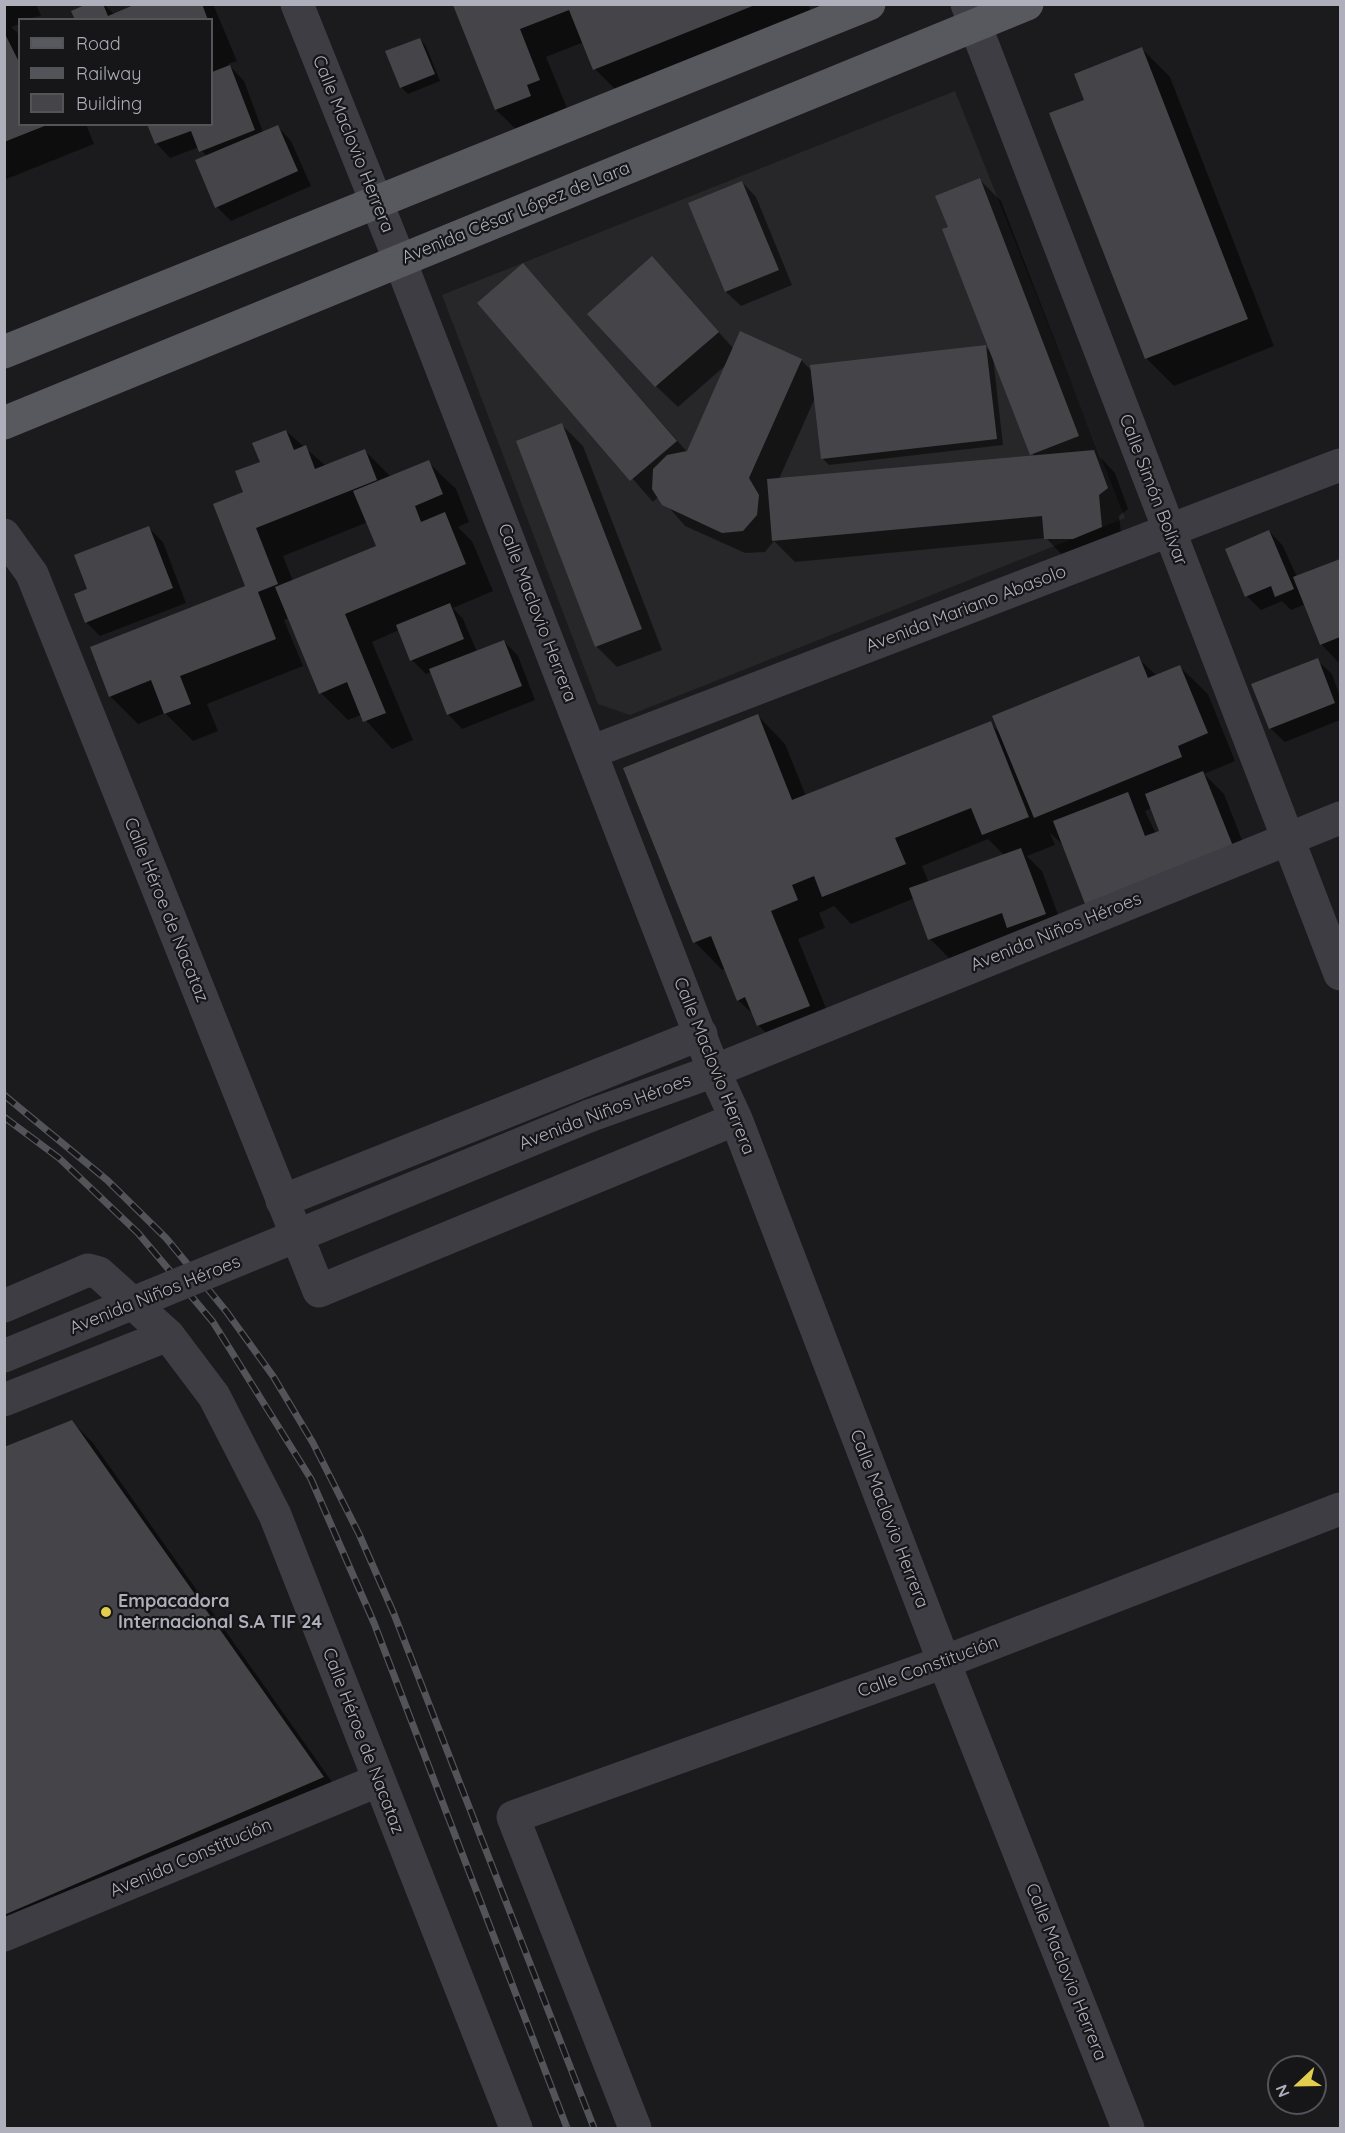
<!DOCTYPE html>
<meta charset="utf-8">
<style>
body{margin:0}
#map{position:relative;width:1345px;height:2133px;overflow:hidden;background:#1b1a1c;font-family:Quicksand,sans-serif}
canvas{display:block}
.frame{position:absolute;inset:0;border:6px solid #aeafba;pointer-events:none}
.legend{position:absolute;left:18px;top:18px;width:195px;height:108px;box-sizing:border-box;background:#161517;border:2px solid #535358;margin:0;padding:8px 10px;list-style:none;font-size:18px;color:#aeafba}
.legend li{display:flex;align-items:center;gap:12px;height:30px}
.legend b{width:30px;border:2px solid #535358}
.north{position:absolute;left:1267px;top:2055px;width:60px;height:60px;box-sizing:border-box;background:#161517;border:2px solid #535358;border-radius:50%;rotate:248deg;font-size:16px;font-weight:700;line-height:24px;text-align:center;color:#aeafba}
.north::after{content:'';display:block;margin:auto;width:21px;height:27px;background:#e2ce4c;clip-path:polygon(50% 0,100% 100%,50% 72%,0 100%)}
</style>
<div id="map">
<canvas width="1345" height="2133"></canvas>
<div class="frame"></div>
<ul class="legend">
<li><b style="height:8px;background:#58585f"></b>Road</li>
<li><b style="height:8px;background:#53535a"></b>Railway</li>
<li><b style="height:16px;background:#454449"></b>Building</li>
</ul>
<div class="north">N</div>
</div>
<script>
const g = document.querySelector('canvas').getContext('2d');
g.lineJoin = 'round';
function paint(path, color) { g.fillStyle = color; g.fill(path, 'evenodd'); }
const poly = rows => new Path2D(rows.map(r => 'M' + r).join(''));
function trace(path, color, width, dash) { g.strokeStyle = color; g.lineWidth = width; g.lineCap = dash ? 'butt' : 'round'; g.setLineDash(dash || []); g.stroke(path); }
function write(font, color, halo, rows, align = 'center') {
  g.font = font + ' Quicksand,sans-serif'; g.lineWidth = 4.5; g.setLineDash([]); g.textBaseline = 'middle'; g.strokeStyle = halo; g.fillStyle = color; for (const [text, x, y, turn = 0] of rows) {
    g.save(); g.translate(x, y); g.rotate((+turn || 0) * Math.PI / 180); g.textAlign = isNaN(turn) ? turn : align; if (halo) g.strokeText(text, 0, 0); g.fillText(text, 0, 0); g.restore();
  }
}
paint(poly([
 [955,91,1125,518,630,715,598,704,442,295]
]), '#272629');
paint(poly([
 [4,4,36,4,41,16,20,20,20,24,11,27,20,35,20,124,86,124,94,144,4,180],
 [91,4,110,4,106,6,115,15,140,4,213,4,237,61,228,64,244,81,263,132,277,126,291,141,311,186,231,221,217,207,207,157,199,147,170,158,156,143,149,124,212,124,212,20,76,20],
 [459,4,808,4,814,20,622,96,595,69,584,42,546,57,567,108,554,113,558,123,524,137,496,110,455,6],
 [420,39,426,46,440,81,408,94,401,87],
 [1142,49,1170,77,1274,346,1174,386,1146,358,1086,101],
 [980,180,1001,201,1100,457,1115,473,1128,509,1119,516,1123,549,1067,560,1046,538,795,562,774,541,765,552,745,553,685,526,659,496,653,502,479,303,523,265,688,453,727,364,678,407,656,386,652,259,734,349,801,360,812,371,985,346,992,354,949,228],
 [993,357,1034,456,779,479,815,398,822,458,829,465,1003,445],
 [742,182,756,197,792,285,741,306,726,292,690,204],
 [562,425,583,446,662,650,617,667,596,646],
 [286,431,326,466,365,451,391,477,428,462,456,489,469,522,458,527,472,541,493,591,453,608,463,619,477,652,504,641,518,656,535,700,462,729,448,714,432,672,426,674,412,660,399,630,372,642,413,740,392,749,361,715,348,720,321,693,289,618,284,620,303,666,207,704,218,731,193,741,165,713,138,724,110,696,247,587,245,493,262,462],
 [368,522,378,546,293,581,283,556],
 [149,528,163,542,186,603,100,636,86,622,89,590],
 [1269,531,1283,546,1297,577,1340,560,1340,664,1321,644,1306,604,1291,610,1282,601,1261,610,1247,596],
 [1138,658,1157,676,1180,667,1208,694,1235,761,1204,774,1224,794,1253,868,1063,845,1050,833,1055,845,1027,856,1042,871,1066,936,951,960,930,939,915,898,851,924,834,906,819,913,825,928,798,939,836,1033,786,1053,758,1025,754,1015,738,1000,726,968,722,970,695,942,758,716,785,744,806,796,990,723,1000,733],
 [1152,808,1161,832,1156,834,1145,811],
 [988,839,1004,855,929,883,922,866],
 [1317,660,1332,674,1340,697,1340,720,1285,742,1270,728],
 [72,1422,93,1443,344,1799,4,1945,4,1449]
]), '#0007');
paint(poly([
 [87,4,103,4,108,16,136,4,202,4,208,20,75,20,71,11],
 [453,5,755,5,593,70,569,10,520,29,540,80,527,85,531,96,495,110],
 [4,32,20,64,20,124,47,125,4,142],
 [420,38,435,74,400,88,385,51],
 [1142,47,1248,319,1145,359,1049,113,1084,100,1074,74],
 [230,65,255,130,199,152,191,131,155,144,147,124,212,124,212,72],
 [278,125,298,171,215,208,195,160],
 [980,178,1079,436,1030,455,942,229,948,227,935,196],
 [742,181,779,270,725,292,688,203],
 [652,256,719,332,655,387,587,314],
 [523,263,677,441,630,481,477,303],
 [740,331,802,359,749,478,759,495,757,515,743,531,722,533,662,505,652,489,653,469,667,455,687,451],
 [986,345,997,439,821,459,810,365],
 [562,423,642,629,595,647,516,441],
 [286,430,294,450,306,445,315,469,365,449,377,480,256,528,278,584,258,592,276,639,180,676,191,704,164,714,151,680,109,697,90,647,245,586,213,504,243,492,235,471,260,462,252,443],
 [1094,450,1108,488,1099,495,1102,527,1073,539,1044,539,1042,516,772,541,767,479],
 [429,460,443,494,415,506,421,522,445,512,466,564,345,614,386,713,363,722,347,682,319,694,275,587,376,546,353,491],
 [149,526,173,588,85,623,74,594,87,589,74,555],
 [1269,530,1294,589,1275,597,1271,586,1245,597,1225,549],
 [1340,559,1340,637,1320,645,1293,577],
 [450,603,464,639,410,661,396,625],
 [504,640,522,686,447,715,429,669],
 [1139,656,1148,678,1180,665,1208,733,1178,746,1182,757,1034,818,992,716],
 [1318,658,1335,703,1269,729,1251,684],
 [758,714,792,800,991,721,1029,817,982,835,971,808,895,838,906,864,822,897,814,876,792,885,798,900,771,911,810,1006,757,1026,745,997,737,1001,711,936,693,943,623,768],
 [1203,771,1233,846,1085,904,1053,821,1128,792,1145,836,1159,831,1145,794],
 [1021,848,1046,914,1007,928,1002,913,928,940,909,888],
 [72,1420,324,1777,4,1915,4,1447]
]), '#454449');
trace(poly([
 [967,4,1340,974],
 [4,535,32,574,319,1291,736,1119],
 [591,752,1340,465],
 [714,1071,736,1119,944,1662,1128,2128],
 [282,1201,701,1034],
 [4,1306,88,1270,99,1273,168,1335,214,1396,275,1515,516,2128],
 [4,1400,168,1335],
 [4,1935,377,1781],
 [635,2128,513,1817,944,1662,1340,1509]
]), '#3e3d43', 33);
trace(poly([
 [297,4,400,261,714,1071],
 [589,1116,714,1071,1340,818]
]), '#3e3d43', 33);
trace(poly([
 [4,352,869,4],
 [4,423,1027,4]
]), '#58585f', 33);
const rail = poly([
 [4,1095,107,1180,166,1238,226,1311,273,1376,313,1443,359,1534,394,1614,594,2128],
 [4,1117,59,1158,138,1233,213,1322,311,1479,374,1623,567,2128]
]);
trace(rail, '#53535a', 7);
trace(rail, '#161517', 4.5, [14]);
trace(poly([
 [4,1356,589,1116]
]), '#3e3d43', 33);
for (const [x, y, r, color] of [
 [106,1612,6,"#e2ce4c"]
]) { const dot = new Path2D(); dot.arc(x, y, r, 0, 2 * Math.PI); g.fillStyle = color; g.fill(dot); trace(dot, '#161517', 2); }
write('18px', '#aeafba', '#161517', [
 ["Calle Maclovio Herrera",353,144,68],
 ["Avenida César López de Lara",516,213,-22],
 ["Calle Simón Bolívar",1153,490,69],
 ["Avenida Mariano Abasolo",966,609,-21],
 ["Calle Maclovio Herrera",537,613,69],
 ["Calle Héroe de Nacataz",166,910,68],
 ["Avenida Niños Héroes",1056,932,-22],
 ["Calle Maclovio Herrera",714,1066,68],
 ["Avenida Niños Héroes",605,1112,-21],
 ["Avenida Niños Héroes",155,1295,-22],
 ["Calle Maclovio Herrera",889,1519,69],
 ["Calle Constitución",928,1667,-20],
 ["Calle Héroe de Nacataz",363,1741,69],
 ["Avenida Constitución",191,1858,-23],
 ["Calle Maclovio Herrera",1066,1972,68]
]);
write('bold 18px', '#aeafba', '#161517', [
 ["Empacadora",118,1602],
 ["Internacional S.A TIF 24",118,1623]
], 'left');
</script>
